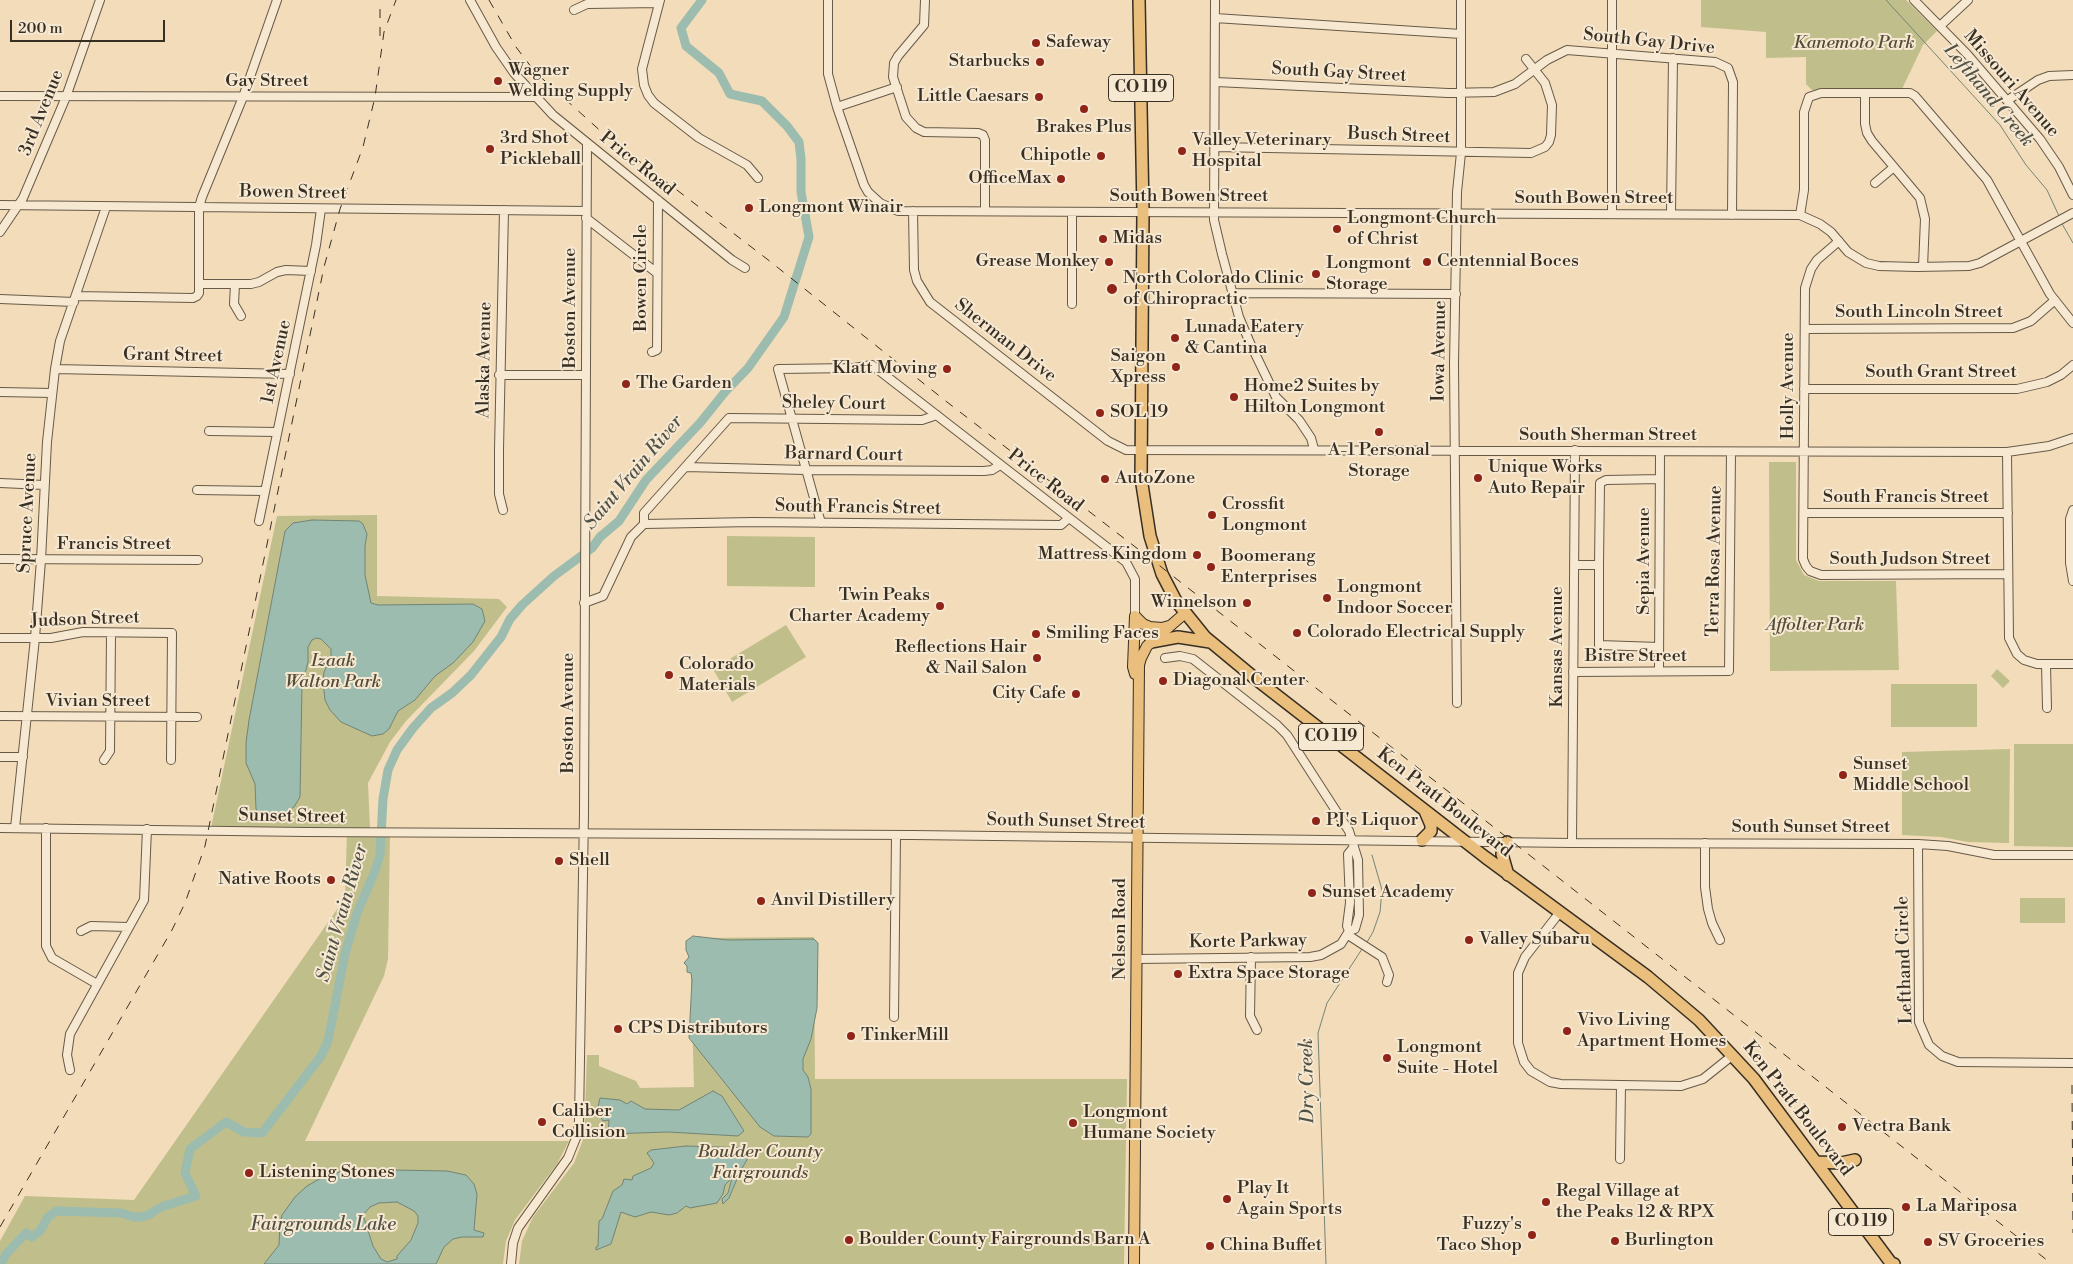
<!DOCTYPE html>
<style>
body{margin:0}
#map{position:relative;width:2073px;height:1264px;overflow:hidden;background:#f3dcb9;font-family:"Libre Bodoni",serif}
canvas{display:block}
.scale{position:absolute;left:10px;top:20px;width:155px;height:22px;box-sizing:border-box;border:2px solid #382f23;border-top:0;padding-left:6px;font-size:15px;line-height:18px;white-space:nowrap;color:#382f23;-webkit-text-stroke:4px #f7e8d2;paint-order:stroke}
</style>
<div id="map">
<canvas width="2073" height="1264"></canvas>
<div class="scale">200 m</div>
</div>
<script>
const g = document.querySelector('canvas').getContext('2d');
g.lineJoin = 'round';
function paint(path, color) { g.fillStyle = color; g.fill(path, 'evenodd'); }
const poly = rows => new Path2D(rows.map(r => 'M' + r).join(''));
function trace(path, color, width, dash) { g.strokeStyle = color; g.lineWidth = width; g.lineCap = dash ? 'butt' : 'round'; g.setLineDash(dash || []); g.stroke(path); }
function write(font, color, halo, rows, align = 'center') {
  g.font = font + ' "Libre Bodoni",serif'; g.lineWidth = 4; g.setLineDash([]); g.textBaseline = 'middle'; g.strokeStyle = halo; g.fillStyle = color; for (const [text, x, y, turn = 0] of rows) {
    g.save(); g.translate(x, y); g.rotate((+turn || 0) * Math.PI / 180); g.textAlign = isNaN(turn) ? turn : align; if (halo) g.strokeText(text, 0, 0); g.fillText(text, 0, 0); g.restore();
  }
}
paint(poly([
 [1701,0,1906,0,1937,31,1923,45,1902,89,1812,90,1806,84,1806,57,1766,58,1766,32,1701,27],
 [1769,462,1796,462,1796,560,1804,575,1819,581,1896,581,1899,670,1770,671],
 [377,515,377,596,499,599,507,607,474,651,406,721,390,742,368,783,370,828,211,828,277,516],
 [727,536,815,537,815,587,727,586],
 [786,625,806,657,732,702,713,669],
 [1997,669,2010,681,2003,688,1991,676],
 [1891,684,1977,684,1977,727,1891,727],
 [2014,744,2073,744,2073,847,2014,846],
 [2010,749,2009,843,1968,842,1941,837,1902,835,1902,752],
 [347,833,390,833,388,959,384,976,305,1141,569,1141,557,1164,515,1220,506,1241,503,1264,0,1264,0,1241,25,1196,134,1200,345,898],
 [2020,898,2065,898,2065,923,2020,923],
 [814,937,815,1079,1127,1079,1124,1264,519,1264,522,1241,533,1217,574,1163,584,1137,587,1055,599,1055,599,1066,636,1081,640,1088,694,1087,690,938]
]), '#c0bf8b');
const water = poly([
 [312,520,359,521,363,524,367,534,365,546,365,575,371,603,378,605,473,604,482,609,485,621,473,642,453,663,435,676,415,700,398,711,389,729,383,734,372,736,341,722,330,710,325,700,323,682,324,672,331,657,331,649,321,639,316,638,312,640,308,647,308,662,302,685,300,797,294,807,286,813,260,814,256,809,255,784,246,763,246,743,249,720,285,531,293,523,312,520],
 [693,936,727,940,814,939,818,943,817,1008,811,1039,803,1059,803,1070,808,1077,811,1089,811,1134,808,1137,774,1136,760,1127,689,1038,692,980,691,973,687,972,687,966,684,963,689,957,686,950,686,941,693,936],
 [713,1091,722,1096,744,1131,738,1136,668,1132,608,1134,609,1120,603,1121,597,1111,600,1098,620,1100,627,1104,631,1101,645,1109,679,1110,713,1091],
 [686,1146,750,1148,751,1153,741,1170,736,1171,737,1179,729,1198,723,1204,722,1199,728,1193,732,1178,725,1185,723,1194,717,1203,690,1208,686,1206,677,1213,669,1215,651,1212,635,1217,621,1212,611,1244,596,1250,596,1247,598,1246,599,1221,602,1219,613,1191,622,1185,624,1179,632,1180,633,1176,651,1168,654,1163,647,1153,651,1150,686,1146],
 [393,1170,447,1171,466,1175,474,1184,477,1194,474,1230,484,1233,483,1237,462,1237,453,1239,444,1247,436,1264,264,1264,279,1245,280,1223,282,1215,295,1197,307,1186,321,1178,339,1172,393,1170],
 [397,1202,414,1211,418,1216,418,1223,411,1240,397,1256,397,1259,387,1262,381,1259,373,1246,363,1215,370,1207,379,1203,397,1202]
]);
paint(water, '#9bbcae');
trace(water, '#738476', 1);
trace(poly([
 [1886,0,2000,125,2026,165,2047,190,2059,216],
 [2061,222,2073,243],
 [1366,944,1373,932,1380,912,1382,890,1372,855],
 [1326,1264,1318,1033,1327,1003,1362,949]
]), '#738476', 1);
trace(poly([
 [1,1264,6,1254,26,1233,32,1237,40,1231,48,1217,56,1211,121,1213,134,1217,142,1217,150,1214,161,1207,196,1196,185,1173,190,1149,226,1122,244,1132,262,1133,321,1056,328,1041,345,954,357,913,375,871,380,855,383,799,388,770,397,750,413,728,431,708,452,693,471,675,501,637,510,619,522,605,554,576,592,548,600,537,619,521,646,480,700,423,725,392,748,368,784,317,809,237,801,192,801,159,799,142,787,126,762,101,730,94,719,73,686,46,681,28,702,0]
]), '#9bbcae', 9);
const minor = poly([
 [470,0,496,47,514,73,553,115,732,260,745,268],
 [660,0,642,69,644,85,648,95,654,103,699,138,747,165,758,178],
 [828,0,828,74,837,107,864,185,868,192,880,203,898,211,1800,215,1820,224,1831,232,1848,252,1866,263,1879,266,1917,267,1969,266,1980,263,2073,213],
 [925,0,924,25,898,56,894,63,893,77,906,117,916,128,924,132,978,133,983,135,985,140,985,211],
 [1215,0,1214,220,1222,254,1239,317,1250,343,1276,397,1299,420,1311,438,1314,449],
 [1612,0,1612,214],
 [1914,0,1967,54,2040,139,2059,167,2073,195],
 [574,10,587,4,659,3],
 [1215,18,1461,34],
 [1940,26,1968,0],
 [1216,82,1448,93,1494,92,1515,84,1547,60,1567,50,1715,62,1728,68,1733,82,1732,215],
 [1865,93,1865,124,1867,133,1872,141,1920,198,1925,219,1923,267],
 [0,96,534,97],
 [2008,100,2038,80,2049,76,2073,75],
 [837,107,897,87],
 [1215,147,1531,153,1545,147,1549,142,1551,135,1552,105,1545,83,1526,59],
 [1875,183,1894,167],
 [0,205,586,211],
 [913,211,914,270,917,281,930,302,1108,441,1126,450,2007,452,2049,446,2073,438],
 [1671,214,1673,58],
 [1800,215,1804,190,1804,112,1809,97,1821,93,1910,93,1915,96,1987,180,2050,294,2073,323],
 [586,218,657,273],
 [0,232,23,198,66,97,100,0],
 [1839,241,1817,260,1811,269,1805,288,1803,559,1806,566,1810,571,1821,575,2008,574],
 [199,284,251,284,259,282,277,272,286,270,311,271],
 [235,284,234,304,241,316],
 [1232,293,1456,294],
 [76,296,193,298,197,296,199,293,199,207,202,197,243,97,277,0],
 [0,299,74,302],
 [1072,304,1072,212],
 [1805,329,2013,328,2031,321,2055,300],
 [652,352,657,350,658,200],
 [55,369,290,374],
 [499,375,585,375],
 [1804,389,2017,389,2047,382,2061,375,2073,365],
 [0,392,52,393],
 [209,431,277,432],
 [2007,452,2009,638,2017,654,2024,660,2037,664,2073,664],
 [686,467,806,470,984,471,992,470,1000,465],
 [0,483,44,485],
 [197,490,265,491],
 [503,510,499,494,499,450,504,210],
 [2073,510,2070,519,2070,563,2073,581],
 [1804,513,2008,513],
 [259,521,316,245,321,209],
 [821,523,778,369,854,368,872,365,1126,562,1135,579,1135,620],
 [644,524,753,522,1061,525,1069,518],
 [0,559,198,560],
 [1574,565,1599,565,1600,483,1606,480,1660,479],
 [1599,565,1599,645,1659,647],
 [584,603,603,596,631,537,644,524,644,513,729,418,922,420,937,415],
 [0,638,51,638,83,632,172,633,171,760],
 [2046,664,2047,708],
 [1659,671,1660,452],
 [1573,672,1729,671,1731,452],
 [1457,703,1454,364,1457,192,1461,153,1461,0],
 [0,716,197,717],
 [0,757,23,757],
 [104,760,110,751,111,633],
 [0,828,306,832,912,835,1572,843,1918,844,1948,846,1994,855,2073,855],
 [15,828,35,638,41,560,47,442,55,369,60,341,106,207],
 [46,828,46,946,52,958,97,984],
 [1572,843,1575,450],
 [1705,843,1705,887,1708,909,1712,923,1720,940],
 [1918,844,1919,1022,1929,1045,1942,1056,1958,1062,2073,1063],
 [1560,912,1525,957,1518,973,1518,1043,1524,1062,1531,1071,1550,1082,1561,1084,1681,1086,1703,1079,1733,1055],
 [81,931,91,926,129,927],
 [1349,931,1347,926,1350,903,1348,854,1353,848],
 [1348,935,1382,957,1389,975,1387,982],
 [1251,957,1250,1016,1257,1030],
 [1137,959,1310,957,1321,955,1341,944,1349,931,1355,929,1359,915,1358,860,1349,831,1287,735,1277,725,1193,659,1180,656,1165,658],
 [894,1017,896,835],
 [70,1070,67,1055,70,1034,144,900,147,829],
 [1620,1159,1621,1085],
 [511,1264,513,1243,518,1228,568,1158,578,1133,579,1120,584,813,587,143]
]);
const major = poly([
 [1135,616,1133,667,1135,674],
 [1135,616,1143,624,1150,627,1162,628,1169,626],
 [1134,1264,1139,665,1141,658,1147,646,1184,614]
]);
const highway = poly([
 [1139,0,1143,211,1141,478,1150,536,1162,574,1176,601,1205,637,1257,680,1485,857,1648,977,1699,1020,1754,1079,1891,1263,1894,1264],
 [1151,642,1178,637,1210,642],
 [1422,840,1431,831,1431,825,1425,811],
 [1507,842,1502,854,1508,875],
 [1817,1162,1841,1163,1855,1160]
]);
trace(minor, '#675a48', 10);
trace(major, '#382f23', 12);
trace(highway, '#382f23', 14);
trace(minor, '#f7e8d2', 8);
trace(major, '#eabe7c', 10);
trace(highway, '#eabe7c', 11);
trace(poly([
 [489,0,516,47,535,72,605,135,767,259,947,402,1160,566,2052,1264],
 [380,36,380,0],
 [2072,1085,2073,1233],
 [0,1227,172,930,185,903,205,846,324,267,340,209,363,147,375,97,384,32,396,0]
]), '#382f23', 1, [9, 9]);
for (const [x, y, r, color] of [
 [1036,43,5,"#8f2418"],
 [1040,62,5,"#8f2418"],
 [498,81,5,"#8f2418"],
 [1039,97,5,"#8f2418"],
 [1084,109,5,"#8f2418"],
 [490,149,5,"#8f2418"],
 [1182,151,5,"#8f2418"],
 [1101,156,5,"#8f2418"],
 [1061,179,5,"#8f2418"],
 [749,208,5,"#8f2418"],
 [1337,229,5,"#8f2418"],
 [1103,239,5,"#8f2418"],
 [1109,262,5,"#8f2418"],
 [1427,262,5,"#8f2418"],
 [1316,274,5,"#8f2418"],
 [1112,289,6,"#8f2418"],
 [1175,338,5,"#8f2418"],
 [1176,367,5,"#8f2418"],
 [947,369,5,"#8f2418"],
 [626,384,5,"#8f2418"],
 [1234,397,5,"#8f2418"],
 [1100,413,5,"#8f2418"],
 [1379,432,5,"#8f2418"],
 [1478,478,5,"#8f2418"],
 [1105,479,5,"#8f2418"],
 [1212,515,5,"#8f2418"],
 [1197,555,5,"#8f2418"],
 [1211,567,5,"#8f2418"],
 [1327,598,5,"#8f2418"],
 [1247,603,5,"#8f2418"],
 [940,606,5,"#8f2418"],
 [1297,633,5,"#8f2418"],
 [1036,634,5,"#8f2418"],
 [1037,658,5,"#8f2418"],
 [669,675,5,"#8f2418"],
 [1163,681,5,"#8f2418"],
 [1076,694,5,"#8f2418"],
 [1843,775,5,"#8f2418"],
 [1316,821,5,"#8f2418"],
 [559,861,5,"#8f2418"],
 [331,880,5,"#8f2418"],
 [1312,893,5,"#8f2418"],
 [761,901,5,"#8f2418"],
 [1469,940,5,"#8f2418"],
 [1178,974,5,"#8f2418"],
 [618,1029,5,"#8f2418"],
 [1567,1031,5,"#8f2418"],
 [851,1036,5,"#8f2418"],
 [1387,1058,5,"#8f2418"],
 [542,1122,5,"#8f2418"],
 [1073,1123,5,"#8f2418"],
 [1842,1127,5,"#8f2418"],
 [249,1173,5,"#8f2418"],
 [1227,1199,5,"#8f2418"],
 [1546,1202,5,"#8f2418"],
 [1906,1207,5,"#8f2418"],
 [1532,1235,5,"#8f2418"],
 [849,1240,5,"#8f2418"],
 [1615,1241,5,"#8f2418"],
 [1928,1242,5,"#8f2418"],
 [1210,1246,5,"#8f2418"]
]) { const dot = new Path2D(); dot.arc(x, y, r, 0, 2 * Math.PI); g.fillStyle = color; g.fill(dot); trace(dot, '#f7e8d2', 2); }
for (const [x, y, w] of [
 [1141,88,65],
 [1331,737,65],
 [1861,1222,65]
]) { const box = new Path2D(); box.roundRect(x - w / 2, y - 13.5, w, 27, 4); g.fillStyle = '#f7e8d2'; g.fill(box); trace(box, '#382f23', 1); }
write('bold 16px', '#382f23', null, [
 ["CO 119",1141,88],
 ["CO 119",1331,737],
 ["CO 119",1861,1222]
]);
write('18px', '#382f23', '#f7e8d2', [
 ["South Gay Drive",1649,42,6],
 ["South Gay Street",1339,73,3],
 ["Gay Street",267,82],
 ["Missouri Avenue",2011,84,49],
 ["3rd Avenue",42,113,-68],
 ["Busch Street",1399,136,2],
 ["Price Road",637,164,39],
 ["Bowen Street",293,193,1],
 ["South Bowen Street",1189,197],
 ["South Bowen Street",1594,199],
 ["Bowen Circle",642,278,-90],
 ["Boston Avenue",571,308,-90],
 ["South Lincoln Street",1919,313],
 ["Sherman Drive",1005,341,38],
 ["Iowa Avenue",1440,351,-89],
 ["Grant Street",173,356,1],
 ["Alaska Avenue",485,360,-89],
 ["1st Avenue",277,362,-78],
 ["South Grant Street",1941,373],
 ["Holly Avenue",1789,386,-90],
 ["Sheley Court",834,404,1],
 ["South Sherman Street",1608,436],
 ["Barnard Court",844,455,1],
 ["Price Road",1045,481,38],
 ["South Francis Street",1906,498],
 ["South Francis Street",858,508,1],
 ["Spruce Avenue",28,513,-87],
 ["Francis Street",114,545],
 ["South Judson Street",1910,560],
 ["Sepia Avenue",1645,561,-90],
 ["Terra Rosa Avenue",1715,561,-89],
 ["Judson Street",85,620,-2],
 ["Kansas Avenue",1558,647,-90],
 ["Bistre Street",1636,657],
 ["Vivian Street",98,702],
 ["Boston Avenue",569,713,-90],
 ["Ken Pratt Boulevard",1444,803,38],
 ["Sunset Street",292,817,1],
 ["South Sunset Street",1066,822,1],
 ["South Sunset Street",1811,828],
 ["Nelson Road",1121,929,-90],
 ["Korte Parkway",1248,942,-1],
 ["Lefthand Circle",1905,960,-92],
 ["Ken Pratt Boulevard",1797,1109,52]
]);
write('18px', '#382f23', '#f7e8d2', [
 ["Safeway",1046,43],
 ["Starbucks",1030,62,"right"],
 ["Wagner",508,71],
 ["Welding Supply",508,92],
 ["Little Caesars",1029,97,"right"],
 ["Brakes Plus",1084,128,"center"],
 ["3rd Shot",500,139],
 ["Pickleball",500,160],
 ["Valley Veterinary",1192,141],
 ["Hospital",1192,162],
 ["Chipotle",1091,156,"right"],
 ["OfficeMax",1051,179,"right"],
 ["Longmont Winair",759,208],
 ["Longmont Church",1347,219],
 ["of Christ",1347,240],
 ["Midas",1113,239],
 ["Grease Monkey",1099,262,"right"],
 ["Centennial Boces",1437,262],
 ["Longmont",1326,264],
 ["Storage",1326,285],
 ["North Colorado Clinic",1123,279],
 ["of Chiropractic",1123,300],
 ["Lunada Eatery",1185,328],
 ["& Cantina",1185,349],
 ["Saigon",1166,357,"right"],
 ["Xpress",1166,378,"right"],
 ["Klatt Moving",937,369,"right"],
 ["The Garden",636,384],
 ["Home2 Suites by",1244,387],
 ["Hilton Longmont",1244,408],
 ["SOL 19",1110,413],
 ["A-1 Personal",1379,451,"center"],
 ["Storage",1379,472,"center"],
 ["Unique Works",1488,468],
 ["Auto Repair",1488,489],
 ["AutoZone",1115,479],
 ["Crossfit",1222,505],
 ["Longmont",1222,526],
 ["Mattress Kingdom",1187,555,"right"],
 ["Boomerang",1221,557],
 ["Enterprises",1221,578],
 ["Longmont",1337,588],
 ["Indoor Soccer",1337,609],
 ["Twin Peaks",930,596,"right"],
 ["Charter Academy",930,617,"right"],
 ["Winnelson",1237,603,"right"],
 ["Colorado Electrical Supply",1307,633],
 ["Smiling Faces",1046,634],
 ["Reflections Hair",1027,648,"right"],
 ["& Nail Salon",1027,669,"right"],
 ["Colorado",679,665],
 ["Materials",679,686],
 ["Diagonal Center",1173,681],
 ["City Cafe",1066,694,"right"],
 ["Sunset",1853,765],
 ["Middle School",1853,786],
 ["PJ's Liquor",1326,821],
 ["Shell",569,861],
 ["Native Roots",321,880,"right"],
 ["Sunset Academy",1322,893],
 ["Anvil Distillery",771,901],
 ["Valley Subaru",1479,940],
 ["Extra Space Storage",1188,974],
 ["Vivo Living",1577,1021],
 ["Apartment Homes",1577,1042],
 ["CPS Distributors",628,1029],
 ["TinkerMill",861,1036],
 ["Longmont",1397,1048],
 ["Suite - Hotel",1397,1069],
 ["Caliber",552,1112],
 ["Collision",552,1133],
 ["Longmont",1083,1113],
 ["Humane Society",1083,1134],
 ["Vectra Bank",1852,1127],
 ["Listening Stones",259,1173],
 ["Play It",1237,1189],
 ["Again Sports",1237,1210],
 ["Regal Village at",1556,1192],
 ["the Peaks 12 & RPX",1556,1213],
 ["La Mariposa",1916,1207],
 ["Fuzzy's",1522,1225,"right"],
 ["Taco Shop",1522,1246,"right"],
 ["Boulder County Fairgrounds Barn A",859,1240],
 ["Burlington",1625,1241],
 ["SV Groceries",1938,1242],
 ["China Buffet",1220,1246]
], 'left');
write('italic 18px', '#534c38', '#f7e8d2', [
 ["Kanemoto Park",1854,44],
 ["Affolter Park",1815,626],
 ["Izaak",333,662],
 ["Walton Park",333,683],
 ["Boulder County",760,1153],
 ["Fairgrounds",760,1174]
]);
write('italic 19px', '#515246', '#f7e8d2', [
 ["Lefthand Creek",1988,96,50],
 ["Saint Vrain River",634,473,-50],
 ["Saint Vrain River",343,913,-74],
 ["Dry Creek",1308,1081,-91],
 ["Fairgrounds Lake",323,1225]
]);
</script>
